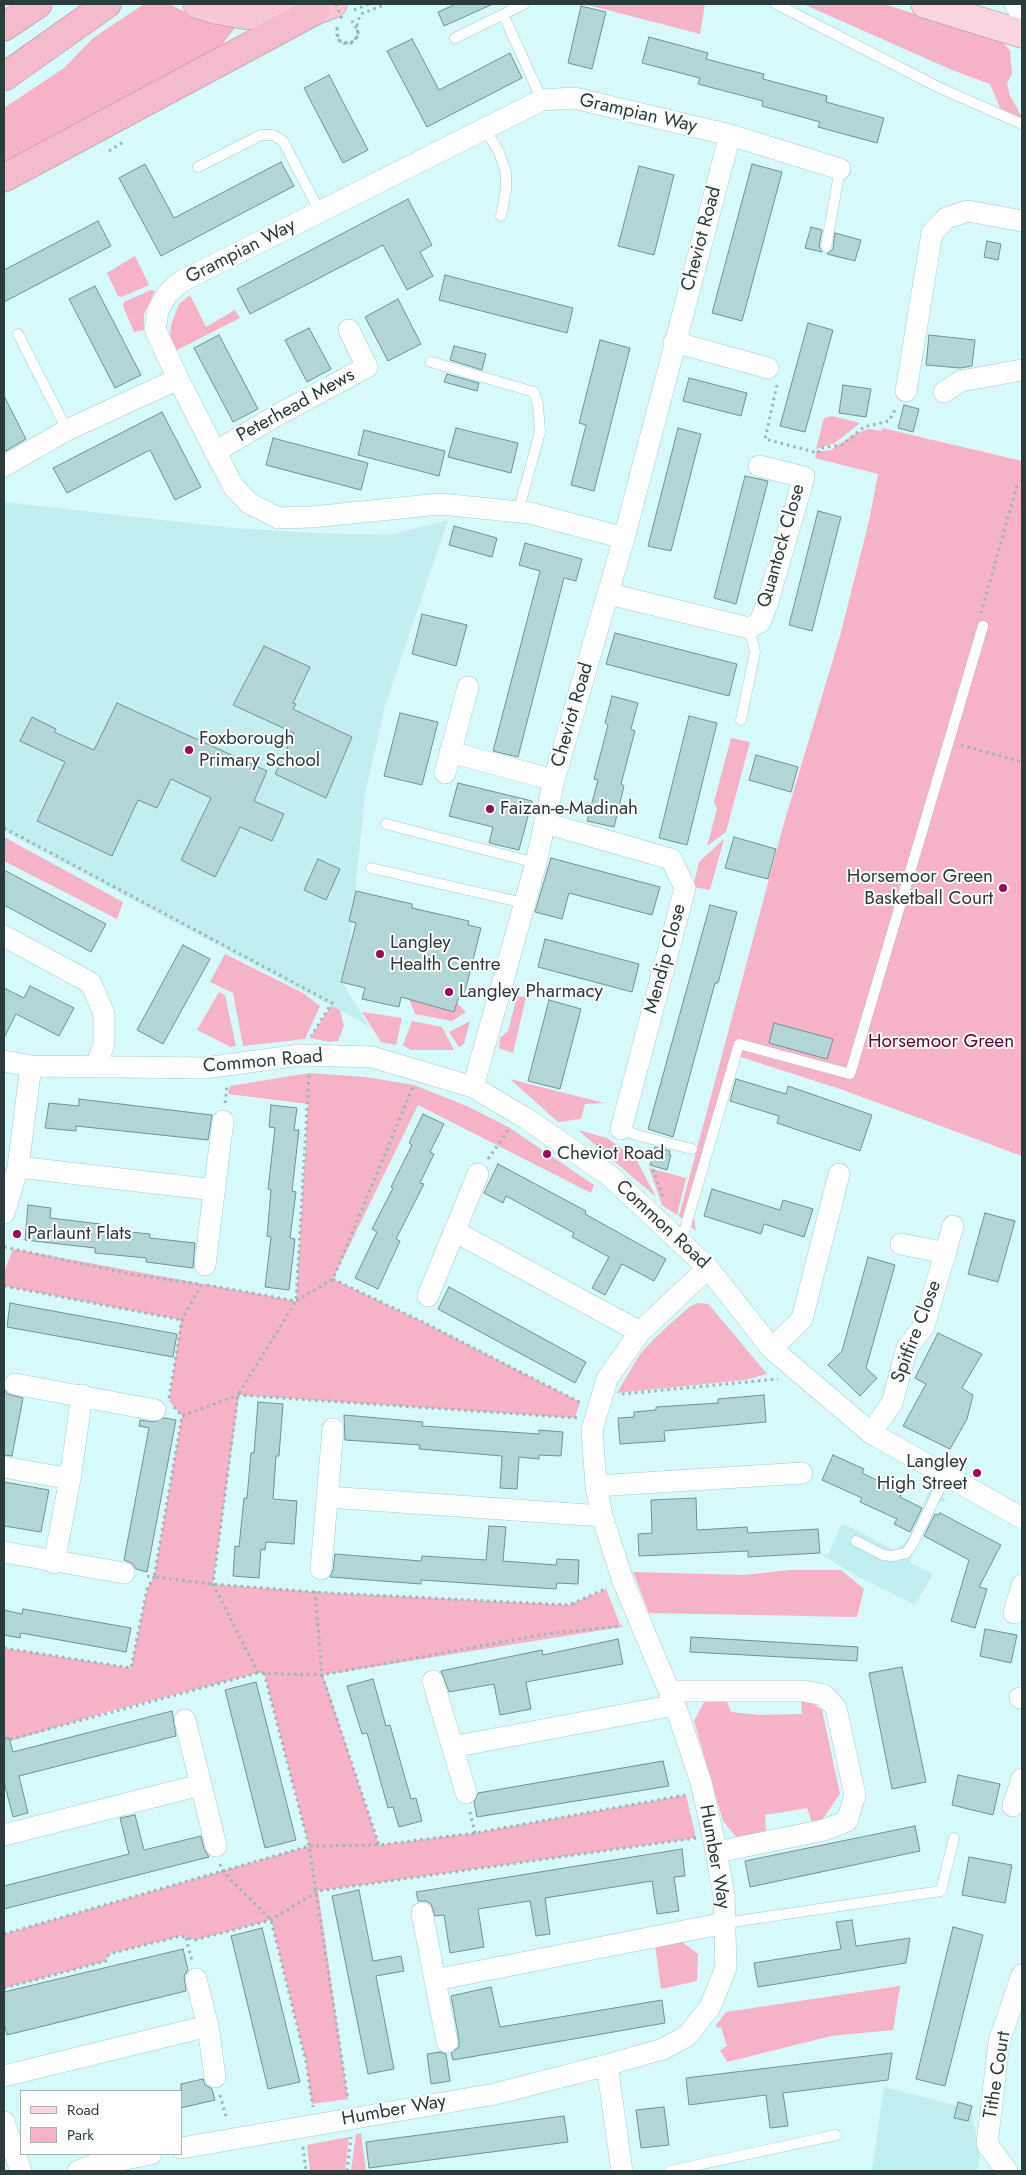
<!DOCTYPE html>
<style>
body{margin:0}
#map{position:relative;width:1026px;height:2175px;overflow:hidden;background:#d6fafa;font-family:Jost,sans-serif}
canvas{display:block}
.frame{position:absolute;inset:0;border:5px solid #2c3b3b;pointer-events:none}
.legend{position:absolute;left:20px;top:2090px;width:162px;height:65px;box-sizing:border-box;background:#fff;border:1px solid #abb1b1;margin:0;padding:6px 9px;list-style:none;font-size:15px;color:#2c3b3b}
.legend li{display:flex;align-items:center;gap:10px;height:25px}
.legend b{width:25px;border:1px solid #abb1b1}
</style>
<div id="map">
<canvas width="1026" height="2175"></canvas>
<div class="frame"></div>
<ul class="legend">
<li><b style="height:6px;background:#f8d6e0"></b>Road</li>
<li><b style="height:14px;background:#f6b3c8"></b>Park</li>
</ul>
</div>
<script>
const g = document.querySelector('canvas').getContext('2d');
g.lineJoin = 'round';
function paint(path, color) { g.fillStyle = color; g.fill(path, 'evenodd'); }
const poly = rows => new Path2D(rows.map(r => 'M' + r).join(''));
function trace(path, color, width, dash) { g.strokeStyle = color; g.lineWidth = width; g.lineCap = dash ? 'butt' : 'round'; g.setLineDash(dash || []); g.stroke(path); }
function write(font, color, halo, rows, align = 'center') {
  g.font = font + ' Jost,sans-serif'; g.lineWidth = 4; g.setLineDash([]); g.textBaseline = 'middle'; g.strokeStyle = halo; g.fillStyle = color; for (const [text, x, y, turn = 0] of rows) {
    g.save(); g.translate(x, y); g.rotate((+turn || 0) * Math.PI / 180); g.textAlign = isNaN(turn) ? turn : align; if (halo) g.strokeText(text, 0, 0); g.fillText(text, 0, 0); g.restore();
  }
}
paint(poly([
 [4,502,233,528,318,533,389,535,448,520,385,706,365,794,349,950,342,982,369,1026,4,831],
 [930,1489,947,1500,936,1503,909,1562,931,1573,932,1576,915,1605,859,1577,819,1553,828,1555,842,1523,896,1551,908,1539],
 [884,2087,971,2109,980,2157,977,2171,872,2171]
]), '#c1eff0');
paint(poly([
 [144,4,169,4,202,20,235,28,218,50,4,165,4,108,64,68,93,38],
 [584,4,705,4,700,34],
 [803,4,884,4,1002,42,1010,50,1012,74,1007,83,1010,96,1022,117,1022,123,1002,112,990,84,952,70],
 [135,256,149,285,122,297,118,296,107,273],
 [151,290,155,291,144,314,144,330,134,332,123,306,124,302],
 [190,295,206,327,235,310,240,318,177,350,173,350,170,340,171,325,179,304],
 [832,416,860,423,835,443,816,449,824,418],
 [882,428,1022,461,1022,1156,843,1090,741,1057,734,1060,692,1207,696,1231,679,1216,784,823,840,636,869,521,878,474,815,458,816,452,831,450,855,434,869,429,882,431],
 [731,738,750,742,726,832,707,846,717,809,714,802],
 [4,837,123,902,117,919,4,861],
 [724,839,710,890,693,887,699,862],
 [225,954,303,993,320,1006,305,1039,243,1046,233,993,210,982],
 [219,992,225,995,236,1046,231,1047,197,1030],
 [517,996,526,997,513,1053,499,1048,500,1038,508,1031],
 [409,999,454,1012,457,1003,466,1012,452,1021,415,1014],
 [331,1006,340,1010,344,1026,338,1041,329,1042,310,1038],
 [362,1012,402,1018,396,1045,381,1042],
 [412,1021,442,1027,454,1050,411,1050,403,1045],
 [470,1021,464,1044,459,1047,449,1032],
 [309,1073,366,1077,414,1085,469,1107,510,1128,594,1185,591,1193,418,1105,333,1279,425,1323,580,1402,575,1418,239,1395,213,1584,314,1592,569,1605,606,1589,621,1627,323,1675,379,1845,475,1833,686,1795,696,1838,318,1891,348,2099,312,2104,306,2062,271,1920,195,1940,181,1936,109,1954,106,1961,4,1988,4,1934,309,1846,264,1673,258,1673,107,1712,4,1743,4,1648,131,1668,147,1589,154,1577,182,1416,169,1401,181,1320,4,1286,4,1272,13,1249,296,1301,308,1104,228,1094,230,1086],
 [510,1079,580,1097,605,1103,585,1104,581,1119,558,1122],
 [578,1130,607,1138,636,1159,656,1197],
 [649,1168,686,1178,677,1215,662,1205],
 [697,1303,708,1304,711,1307,767,1374,745,1380,617,1393,640,1354,657,1336,689,1307],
 [790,1570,841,1570,864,1589,857,1617,649,1613,633,1572,744,1575],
 [707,1697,726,1699,731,1712,760,1715,802,1714,801,1701,809,1701,822,1710,840,1794,821,1821,812,1823,807,1808,765,1815,766,1832,736,1837,723,1821,694,1721],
 [681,1941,698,1954,697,1981,661,1989,655,1945],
 [900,1986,893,2030,831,2036,727,2062,720,2050,727,2046,721,2027,717,2028,716,2025,726,2012],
 [361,2133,366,2171,351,2171,356,2134],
 [349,2137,345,2171,310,2171,307,2145]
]), '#f6b3c8');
const building = poly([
 [456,4,493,4,444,26,438,12,456,4],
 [581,6,606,12,592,69,568,63,581,6],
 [649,37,708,53,706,59,764,74,763,79,827,96,826,102,884,118,877,143,818,127,820,122,762,106,763,101,698,84,700,78,642,63,649,37],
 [412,39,439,90,510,53,522,78,427,127,387,51,412,39],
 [329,75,368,150,343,163,304,88,329,75],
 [281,162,294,186,161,256,119,178,145,164,174,218,281,162],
 [752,164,782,172,742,321,712,313,752,164],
 [639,166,674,175,654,255,618,246,639,166],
 [408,199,432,245,420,252,433,276,407,290,383,245,250,314,237,289,408,199],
 [98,221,111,246,4,302,4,270,98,221],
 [811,227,822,230,819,246,822,252,805,248,811,227],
 [835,233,861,240,855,261,827,254,833,249,835,233],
 [987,241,1001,244,998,260,984,257,987,241],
 [445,275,573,308,567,333,439,300,445,275],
 [95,286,141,375,115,388,69,299,95,286],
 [398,299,421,344,388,361,365,317,398,299],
 [808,323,833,330,805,432,780,426,808,323],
 [309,328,331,369,307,382,285,340,309,328],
 [219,335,258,409,233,422,194,348,219,335],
 [929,335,975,340,972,366,960,368,926,365,929,335],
 [600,340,630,348,594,491,571,485,586,425,579,423,600,340],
 [454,346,486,354,482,370,450,360,454,346],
 [447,374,479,383,477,391,444,382,447,374],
 [689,378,747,393,741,416,683,401,689,378],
 [843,385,871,389,866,417,839,413,843,385],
 [4,396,26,439,4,452,4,396],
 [904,405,919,409,913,432,898,428,904,405],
 [162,412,201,487,175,500,150,450,67,493,53,468,162,412],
 [456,428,518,443,511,473,448,457,456,428],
 [678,428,701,434,671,551,648,546,678,428],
 [364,430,445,451,439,476,358,455,364,430],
 [273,438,368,463,361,490,266,465,273,438],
 [745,476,768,481,736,604,714,598,745,476],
 [818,511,841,517,812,631,789,625,818,511],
 [454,526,497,538,492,557,449,545,454,526],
 [525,543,582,559,576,581,564,578,518,757,493,751,540,571,519,565,525,543],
 [422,614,467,625,456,666,412,654,422,614],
 [615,633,737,664,729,696,606,664,615,633],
 [264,646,310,667,293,703,296,704,293,709,352,737,326,798,275,774,294,733,233,705,264,646],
 [612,696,638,703,631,729,635,731,621,784,624,786,614,827,587,821,598,780,594,779,608,725,605,723,612,696],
 [117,703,267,771,254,801,284,814,272,841,240,827,215,877,181,860,211,798,171,779,157,808,138,800,112,856,37,821,65,762,20,741,32,717,56,729,54,732,94,750,117,703],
 [400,713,438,722,422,785,384,776,400,713],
 [689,716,717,723,687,845,659,838,689,716],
 [756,755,798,767,791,792,749,780,756,755],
 [458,783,532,801,519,850,489,843,493,827,449,816,458,783],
 [734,837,776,849,768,879,725,868,734,837],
 [551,858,660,887,652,915,569,893,562,919,535,912,551,858],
 [318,859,340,869,326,900,304,890,318,859],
 [4,870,106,924,91,952,4,905,4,870],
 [356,891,412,904,412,908,469,921,468,925,481,928,468,980,463,997,458,999,454,1012,401,997,399,1007,362,999,365,988,341,982,356,923,349,921,356,891],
 [710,905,737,912,718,983,715,983,673,1137,648,1129,710,905],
 [545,939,639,964,632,992,538,967,545,939],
 [183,945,210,959,163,1044,137,1030,183,945],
 [30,986,74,1008,59,1036,16,1014,4,1038,4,988,24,998,30,986],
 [549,1000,581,1009,560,1089,528,1081,549,1000],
 [774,1023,833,1039,827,1059,769,1043,774,1023],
 [736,1079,786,1094,788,1086,872,1115,860,1151,777,1123,779,1116,730,1101,736,1079],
 [79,1099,212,1115,208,1140,76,1126,76,1131,45,1128,49,1103,79,1106,79,1099],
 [271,1105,297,1108,294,1130,299,1130,292,1191,296,1192,290,1238,295,1239,289,1290,265,1287,271,1237,267,1236,271,1190,268,1189,275,1128,269,1127,271,1105],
 [423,1114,444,1124,430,1152,434,1154,420,1183,424,1184,396,1239,400,1241,378,1289,355,1278,377,1232,372,1229,393,1188,391,1187,412,1145,409,1143,423,1114],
 [655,1147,670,1151,669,1155,671,1155,667,1170,650,1165,655,1147],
 [498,1164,586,1211,585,1214,666,1259,654,1281,622,1264,605,1295,592,1288,609,1257,572,1237,574,1233,506,1196,503,1203,484,1193,498,1164],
 [712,1189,780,1210,783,1200,813,1209,804,1237,764,1224,761,1234,704,1216,712,1189],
 [28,1205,51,1208,50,1218,100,1224,100,1229,150,1234,150,1238,195,1243,193,1268,146,1262,146,1258,95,1253,95,1248,25,1240,28,1205],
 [985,1213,1015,1221,998,1282,968,1274,985,1213],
 [868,1257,895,1265,866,1368,877,1378,860,1396,828,1365,842,1351,868,1257],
 [449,1287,586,1362,575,1383,438,1309,449,1287],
 [10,1303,177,1334,173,1357,7,1327,10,1303],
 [938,1333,982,1354,962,1388,973,1395,967,1419,950,1449,903,1426,926,1384,915,1378,938,1333],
 [4,1389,7,1394,23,1398,12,1456,4,1455,4,1389],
 [764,1395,766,1422,664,1431,665,1441,620,1444,618,1418,634,1417,634,1412,656,1410,656,1407,718,1403,718,1399,764,1395],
 [258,1402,283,1404,279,1456,276,1456,273,1499,297,1501,294,1544,266,1542,265,1550,261,1549,259,1578,233,1576,235,1546,239,1547,244,1498,247,1498,251,1453,254,1453,258,1402],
 [344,1415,423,1422,422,1426,539,1434,539,1430,563,1432,561,1456,539,1455,539,1459,519,1457,517,1489,500,1488,502,1456,419,1449,420,1445,345,1440,344,1415],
 [164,1418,176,1420,147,1572,136,1569,132,1563,124,1560,149,1428,139,1426,140,1420,153,1422,164,1418],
 [833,1455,864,1469,862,1473,902,1492,900,1497,922,1508,910,1532,894,1524,897,1519,860,1502,862,1498,822,1480,833,1455],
 [4,1482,49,1490,41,1532,4,1526,4,1482],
 [696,1498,697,1530,747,1527,748,1533,818,1529,820,1553,748,1557,748,1551,639,1556,638,1534,652,1533,651,1500,696,1498],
 [940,1513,1001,1545,979,1587,987,1589,975,1628,951,1621,969,1560,924,1536,935,1514,939,1515,940,1513],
 [489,1526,506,1527,503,1561,556,1565,557,1559,579,1560,578,1584,557,1583,556,1589,421,1580,421,1584,330,1577,333,1570,335,1554,421,1561,422,1556,486,1560,489,1526],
 [23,1609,131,1628,126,1652,21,1633,20,1638,4,1635,4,1610,22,1614,23,1609],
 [985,1629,1017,1635,1011,1663,980,1656,985,1629],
 [691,1637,858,1647,857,1661,690,1652,691,1637],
 [618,1639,623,1664,526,1682,531,1709,500,1715,494,1684,449,1692,441,1671,542,1650,543,1655,618,1639],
 [902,1667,926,1782,892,1789,869,1673,902,1667],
 [373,1679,386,1726,390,1725,411,1799,416,1798,422,1821,399,1827,393,1807,388,1808,367,1733,362,1734,347,1686,373,1679],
 [256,1682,296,1840,265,1848,225,1690,256,1682],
 [172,1711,176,1736,19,1776,28,1813,13,1817,4,1782,4,1738,9,1738,13,1752,172,1711],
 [663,1761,669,1786,477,1817,474,1802,478,1793,663,1761],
 [958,1775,1000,1784,993,1815,952,1805,958,1775],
 [135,1815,144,1850,201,1836,204,1849,209,1857,4,1909,4,1886,129,1854,120,1818,135,1815],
 [915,1826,920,1851,750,1887,745,1861,915,1826],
 [682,1849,685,1876,674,1877,679,1911,657,1914,652,1881,545,1898,550,1934,536,1936,530,1901,478,1909,484,1947,450,1953,444,1915,435,1916,431,1904,426,1901,418,1901,416,1892,682,1849],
 [969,1857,1012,1865,1005,1903,962,1895,969,1857],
 [359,1890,373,1961,401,1956,404,1971,376,1976,394,2069,368,2074,332,1896,359,1890],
 [852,1920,856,1946,910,1938,906,1963,758,1987,754,1963,841,1949,836,1922,852,1920],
 [953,1927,983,1935,945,2086,916,2079,953,1927],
 [262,1928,300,2082,268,2089,231,1936,262,1928],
 [183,1949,188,1970,184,1976,186,1991,7,2035,4,2022,4,1992,183,1949],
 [491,1987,500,2027,662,2000,665,2023,453,2060,451,2053,459,2047,459,2040,451,1996,491,1987],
 [440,2052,446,2054,450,2081,431,2084,427,2054,440,2052],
 [892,2053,888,2080,783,2093,788,2126,770,2128,766,2095,689,2105,686,2078,892,2053],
 [203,2079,205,2085,212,2089,215,2100,181,2108,181,2084,203,2079],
 [958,2102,972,2106,968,2121,954,2118,958,2102],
 [664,2107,669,2145,641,2148,636,2110,664,2107],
 [564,2116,568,2142,369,2168,366,2142,564,2116]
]);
paint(building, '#b2d5d5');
trace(building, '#729393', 1);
const service = poly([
 [776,4,940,88,1022,124],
 [503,14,542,100],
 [455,38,524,4],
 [485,129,499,152,506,173,506,189,501,216],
 [198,167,261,135,273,135,283,141,320,212],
 [826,247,840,169],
 [18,334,67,430],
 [431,362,534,392,538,405,540,432,518,512],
 [741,720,755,652,749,628],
 [386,824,536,863],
 [371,868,524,903],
 [621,1129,640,1136,692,1149],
 [681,1242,739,1044,850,1074,983,626],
 [856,1541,883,1555,892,1556,906,1553,912,1545,946,1475],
 [725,1923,941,1891,954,1838],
 [670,2171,836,2135]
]);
const minor = poly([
 [1015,4,1022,17],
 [674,342,768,368],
 [906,391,932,233,946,218,968,211,1022,221],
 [944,392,961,381,1022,370],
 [215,452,281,413,367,367,349,330],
 [4,466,67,430,178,379],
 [624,538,530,513,440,504,312,517,278,518,249,503,233,486,178,379,155,329,158,310,168,293,182,281,542,100,574,98,730,135,840,169],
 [609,594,749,628,760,622,768,601,804,477,759,466],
 [450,752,554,780],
 [445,773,468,687],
 [545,823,671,859,685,888,621,1129],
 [4,936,91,983,104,1014,104,1044,96,1067],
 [4,1061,31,1066,205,1068,300,1055,372,1057,473,1087,527,1119,610,1176,708,1268,772,1349,871,1433,1022,1518],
 [473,1087,536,863,554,780,624,538,730,135],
 [18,1167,215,1190],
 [4,1213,18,1167,31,1066],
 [454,1231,640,1332],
 [901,1244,946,1253],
 [205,1265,223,1121],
 [428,1296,478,1174],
 [772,1349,802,1319,839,1174],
 [15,1384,155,1410],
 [871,1433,892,1403,907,1348,924,1326,953,1226],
 [4,1467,70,1479],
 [596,1486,802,1473],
 [328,1497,602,1516],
 [4,1552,124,1573],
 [54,1563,70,1479,82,1395],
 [321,1569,333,1429],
 [1014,1613,1022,1585],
 [433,1681,466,1793],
 [670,1691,804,1691,824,1695,836,1708,855,1795,847,1821,824,1830,717,1852],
 [1020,1698,1022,1698],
 [185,1720,216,1846],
 [452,1747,675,1705],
 [1013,1806,1022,1779],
 [4,1835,200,1785],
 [422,1913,447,2042],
 [196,1979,208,2026,215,2077],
 [435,1980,725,1923],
 [607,2065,622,2171],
 [4,2076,208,2026],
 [4,2122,21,2171],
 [181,2148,495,2094,607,2065,663,2049,687,2036,710,2007,726,1968,724,1895,713,1836,701,1782,675,1705,623,1581,602,1516,596,1486,592,1430,607,1379,640,1332,708,1268],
 [78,2171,94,2165,151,2154],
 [1007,2171,987,2144,999,2042,1022,1975]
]);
const primary = poly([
 [925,4,1022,34]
]);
const trunk = poly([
 [197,4,217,10,244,15,287,16,315,11,333,4]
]);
const motorway = poly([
 [4,27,38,4],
 [4,77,107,4],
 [4,178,315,11]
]);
trace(service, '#a8cbcc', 11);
trace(minor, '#a8cbcc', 22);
trace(primary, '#ad8e99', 29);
trace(trunk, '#ad8e99', 29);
trace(motorway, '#ad8e99', 29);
trace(poly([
 [354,10,369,4],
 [337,27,337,39,346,44,351,43,358,36,358,31,353,22,348,21],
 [337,28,338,39,341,42,351,43,358,36,357,23,361,14,386,4],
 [109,151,123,142],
 [777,385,765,439,818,453,820,448,842,445,864,427,889,421,896,408],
 [981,613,1018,482],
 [961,745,1022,762],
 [4,828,332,1003,311,1036],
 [225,1103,227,1085],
 [646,1151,664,1199],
 [488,1159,509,1129],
 [4,1247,130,1274,198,1284],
 [333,1279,425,1323,581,1403],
 [207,1285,296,1301,333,1279,413,1087],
 [4,1286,182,1320],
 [622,1394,778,1379],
 [169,1398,182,1320,202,1283],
 [174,1407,182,1416],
 [577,1418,238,1395,182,1416,154,1577,213,1584,314,1592,569,1605,607,1588],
 [315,1591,322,1675,379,1845],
 [4,1648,131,1668,147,1589,154,1577,143,1576],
 [258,1673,213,1584,238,1395,296,1301,309,1075],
 [264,1673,309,1846,348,2100],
 [4,1741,258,1673,322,1675,546,1634,622,1626],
 [470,1812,475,1833],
 [220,1864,223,1872,271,1920,306,2062,313,2107],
 [4,1934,309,1846,379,1845,475,1833,685,1795],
 [186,1938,192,1961],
 [4,1988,106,1961,109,1954,181,1936,195,1940,271,1920,318,1891,696,1838],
 [220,2095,227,2120],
 [303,2147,306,2171],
 [347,2171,351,2137]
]), '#9bb7b7', 3, [2.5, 4]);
trace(service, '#fff', 10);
trace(minor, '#fff', 21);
trace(primary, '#f8d6e0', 28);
trace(trunk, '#f6c8d6', 28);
trace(motorway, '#f3bacc', 28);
trace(poly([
 [336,4,343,22]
]), '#9bb7b7', 3, [2.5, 4]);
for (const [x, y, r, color] of [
 [189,750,5,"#9c0956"],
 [490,809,5,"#9c0956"],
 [1003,888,5,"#9c0956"],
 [380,954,5,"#9c0956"],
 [449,992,5,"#9c0956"],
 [547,1154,5,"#9c0956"],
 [17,1234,5,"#9c0956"],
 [977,1473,5,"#9c0956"]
]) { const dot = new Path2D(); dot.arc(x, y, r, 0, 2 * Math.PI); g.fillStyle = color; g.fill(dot); trace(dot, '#fff', 2); }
write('19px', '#2c3b3b', '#fff', [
 ["Grampian Way",638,114,13],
 ["Cheviot Road",702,239,-75],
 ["Grampian Way",241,252,-27],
 ["Peterhead Mews",296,406,-29],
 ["Quantock Close",782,546,-74],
 ["Cheviot Road",573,715,-74],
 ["Mendip Close",666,959,-75],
 ["Common Road",263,1062,-5],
 ["Common Road",662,1225,43],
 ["Spitfire Close",917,1332,-69],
 ["Humber Way",714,1857,80],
 ["Tithe Court",998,2075,-81],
 ["Humber Way",394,2111,-10]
]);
write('19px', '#2c3b3b', '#fff', [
 ["Foxborough",199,739],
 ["Primary School",199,761],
 ["Faizan-e-Madinah",500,809],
 ["Horsemoor Green",993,877,"right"],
 ["Basketball Court",993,899,"right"],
 ["Langley",390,943],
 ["Health Centre",390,965],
 ["Langley Pharmacy",459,992],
 ["Cheviot Road",557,1154],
 ["Parlaunt Flats",27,1234],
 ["Langley",967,1462,"right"],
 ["High Street",967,1484,"right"]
], 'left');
write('19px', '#5f0232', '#fff', [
 ["Horsemoor Green",941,1042]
]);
</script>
